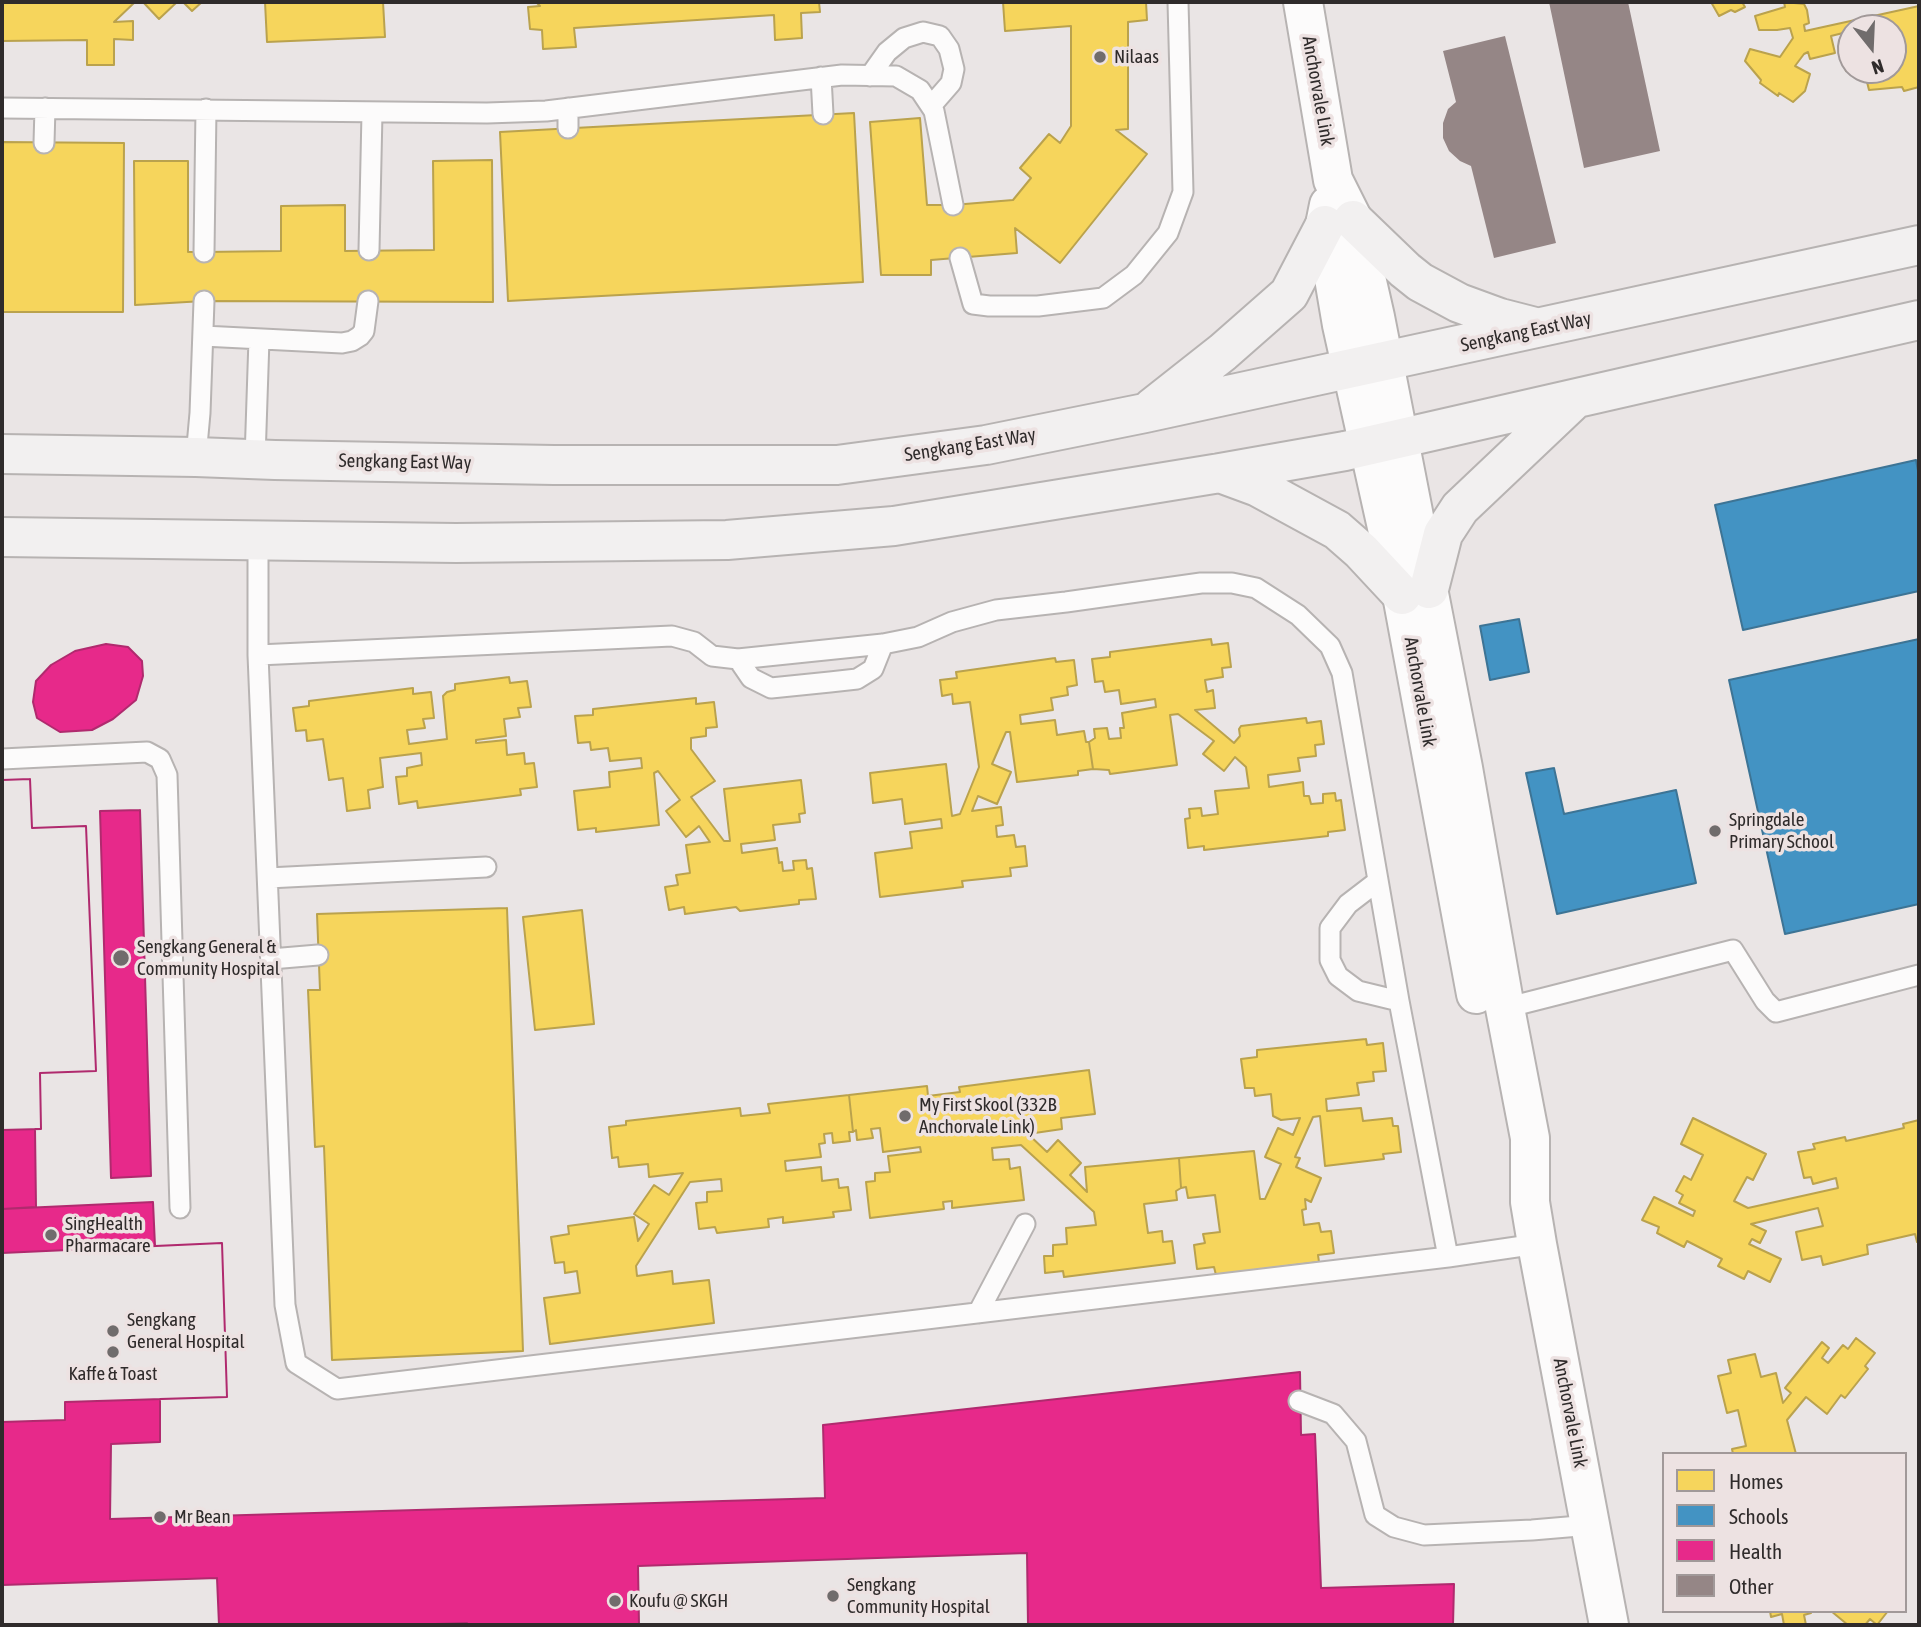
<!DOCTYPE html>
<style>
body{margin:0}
#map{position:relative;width:1921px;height:1627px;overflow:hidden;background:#eae5e5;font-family:"Asap Condensed",sans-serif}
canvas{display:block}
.frame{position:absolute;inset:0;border:4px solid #2f2b2b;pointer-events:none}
.legend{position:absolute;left:1662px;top:1452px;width:245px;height:161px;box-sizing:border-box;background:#ede2e2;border:2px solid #a19999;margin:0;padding:9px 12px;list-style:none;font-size:21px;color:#2f2b2b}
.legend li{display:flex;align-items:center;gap:14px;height:35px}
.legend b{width:35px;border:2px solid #a19999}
.north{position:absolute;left:1837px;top:14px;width:70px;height:70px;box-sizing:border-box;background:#ede2e2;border:2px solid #a19999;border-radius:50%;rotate:162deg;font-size:19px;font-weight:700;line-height:28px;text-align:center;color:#2f2b2b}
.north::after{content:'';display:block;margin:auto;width:24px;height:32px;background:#706c6c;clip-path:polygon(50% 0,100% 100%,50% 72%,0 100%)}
</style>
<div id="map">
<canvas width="1921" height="1627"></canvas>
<div class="frame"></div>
<ul class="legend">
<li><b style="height:19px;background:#f6d55c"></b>Homes</li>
<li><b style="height:19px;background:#4393c3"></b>Schools</li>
<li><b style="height:19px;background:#e7298a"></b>Health</li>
<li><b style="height:19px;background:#958686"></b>Other</li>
</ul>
<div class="north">N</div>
</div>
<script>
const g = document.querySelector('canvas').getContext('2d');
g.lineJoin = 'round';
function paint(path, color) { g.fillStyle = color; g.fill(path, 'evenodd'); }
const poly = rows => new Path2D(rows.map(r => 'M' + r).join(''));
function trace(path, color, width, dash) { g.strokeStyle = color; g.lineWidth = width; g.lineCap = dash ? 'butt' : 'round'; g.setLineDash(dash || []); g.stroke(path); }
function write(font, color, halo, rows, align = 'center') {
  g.font = font + ' "Asap Condensed",sans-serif'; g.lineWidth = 7; g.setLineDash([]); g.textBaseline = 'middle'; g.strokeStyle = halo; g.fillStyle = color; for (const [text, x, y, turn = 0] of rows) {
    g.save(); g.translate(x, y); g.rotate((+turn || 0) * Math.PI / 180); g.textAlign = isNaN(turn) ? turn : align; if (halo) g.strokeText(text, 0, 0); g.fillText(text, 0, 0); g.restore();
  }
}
const homes = poly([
 [2,2,135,2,114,22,133,21,133,40,114,39,114,65,87,65,87,40,2,41,2,2],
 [143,2,177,2,159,19,143,2],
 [183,2,202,2,192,11,183,2],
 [265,2,383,2,385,37,267,42,265,2],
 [536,2,819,2,820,12,801,13,802,38,775,40,774,15,574,28,576,47,543,49,542,30,530,29,528,7,540,6,536,2],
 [1003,2,1146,2,1147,20,1128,22,1128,129,1116,130,1147,154,1060,263,1015,228,1017,253,931,260,931,275,881,275,870,122,920,118,927,205,953,205,1013,200,1031,178,1020,168,1049,134,1060,143,1071,126,1071,26,1005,31,1003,2],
 [1711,2,1742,2,1745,7,1735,12,1731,10,1719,16,1711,2],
 [1784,2,1804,4,1807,10,1809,23,1804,25,1805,31,1919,6,1919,87,1904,91,1902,87,1869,90,1864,70,1893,70,1893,28,1851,28,1851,31,1831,36,1835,53,1810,59,1808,52,1804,54,1795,66,1810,74,1805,91,1793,102,1779,93,1778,96,1760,83,1761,80,1745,61,1750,49,1780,57,1793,38,1790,28,1777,30,1759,30,1755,16,1785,7,1784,2],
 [1851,41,1851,70,1846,71,1839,44,1851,41],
 [854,113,863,282,508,301,500,132,854,113],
 [2,142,124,143,123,312,2,312,2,142],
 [492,160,493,302,204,301,135,305,134,161,188,161,188,252,204,252,281,251,281,206,345,205,345,251,434,250,433,161,492,160],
 [1211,639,1212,645,1228,643,1231,667,1222,668,1223,677,1205,680,1207,692,1213,690,1215,708,1195,710,1234,743,1240,736,1239,729,1241,726,1306,718,1307,723,1321,721,1324,744,1315,745,1316,756,1298,758,1300,771,1268,775,1269,787,1303,782,1304,796,1309,796,1311,804,1323,803,1323,794,1335,793,1336,801,1341,800,1345,830,1328,832,1328,836,1204,850,1204,846,1188,848,1185,819,1190,818,1189,809,1201,808,1202,816,1218,814,1215,791,1249,788,1246,767,1235,757,1224,771,1203,754,1214,741,1178,714,1170,715,1177,765,1110,774,1109,770,1093,769,1089,742,1095,738,1094,729,1107,728,1109,739,1121,738,1120,728,1124,728,1122,713,1156,707,1155,699,1121,704,1119,690,1105,692,1103,681,1095,682,1092,659,1110,657,1110,652,1211,639],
 [1055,658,1056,662,1074,660,1077,685,1067,687,1068,695,1051,698,1053,710,1020,715,1021,724,1055,720,1057,735,1084,731,1086,742,1089,742,1093,769,1078,771,1078,775,1017,782,1010,732,1006,732,992,764,1011,772,997,804,978,796,972,811,1001,807,1003,825,996,826,997,837,1014,835,1016,847,1025,846,1027,866,1010,868,1011,876,962,881,963,887,880,897,875,853,912,848,910,832,942,828,941,819,905,824,902,799,873,803,870,773,946,764,952,816,960,814,979,767,970,702,953,704,952,694,942,696,940,680,957,678,956,672,1055,658],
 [509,677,510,683,527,681,531,707,518,708,520,717,504,719,506,736,476,740,476,743,506,740,507,755,524,753,525,764,534,763,537,787,520,789,521,795,418,808,417,801,399,804,396,777,407,776,407,768,422,765,421,753,380,758,383,787,368,790,370,808,347,811,343,778,329,780,323,739,307,741,306,730,296,731,293,708,309,706,309,701,413,688,413,694,431,692,434,718,423,719,425,728,407,730,409,744,447,739,443,696,447,692,455,690,455,684,509,677],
 [696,698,696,704,714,702,717,727,706,728,706,736,691,738,691,749,715,781,691,797,724,841,730,841,724,789,801,780,805,813,799,814,800,822,773,825,775,840,741,844,742,853,777,848,779,863,782,862,783,871,794,870,793,861,806,860,807,869,812,868,816,899,799,900,799,904,740,911,736,907,685,914,684,907,669,910,665,887,678,885,676,875,690,873,686,845,710,842,699,826,686,837,666,811,680,800,658,771,654,773,659,825,596,832,596,828,578,830,574,791,610,787,609,772,642,768,641,758,610,761,608,748,591,750,590,742,578,743,575,716,593,715,593,709,696,698],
 [507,908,523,1351,332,1360,324,1146,315,1147,308,990,320,990,317,914,507,908],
 [582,910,594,1024,535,1030,523,917,582,910],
 [1366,1039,1367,1045,1383,1043,1386,1071,1373,1072,1374,1081,1357,1083,1359,1095,1326,1099,1327,1111,1361,1108,1363,1121,1392,1118,1393,1126,1398,1126,1401,1152,1383,1154,1384,1159,1325,1166,1320,1116,1313,1117,1295,1157,1300,1158,1296,1167,1321,1178,1311,1202,1305,1199,1306,1209,1302,1210,1304,1225,1319,1223,1321,1232,1331,1231,1334,1253,1318,1255,1319,1262,1216,1275,1214,1267,1197,1269,1194,1245,1205,1243,1203,1234,1220,1232,1215,1195,1188,1198,1186,1187,1181,1188,1179,1158,1254,1151,1260,1199,1265,1199,1281,1164,1265,1157,1278,1128,1293,1135,1300,1118,1281,1120,1273,1116,1271,1094,1255,1096,1254,1088,1245,1088,1241,1059,1257,1057,1257,1050,1366,1039],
 [1089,1070,1095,1114,1061,1118,1062,1129,1028,1134,1047,1152,1058,1140,1081,1163,1070,1175,1087,1192,1085,1167,1179,1158,1181,1188,1176,1191,1177,1200,1144,1204,1148,1233,1162,1231,1163,1242,1172,1241,1175,1263,1064,1277,1063,1271,1045,1273,1044,1256,1053,1256,1053,1245,1067,1244,1066,1228,1096,1225,1094,1212,1021,1145,992,1148,993,1160,1009,1159,1010,1169,1020,1167,1024,1200,952,1208,952,1201,943,1202,944,1209,870,1218,866,1182,875,1181,875,1173,890,1172,888,1156,921,1152,920,1147,883,1152,880,1128,871,1129,873,1138,857,1140,856,1130,853,1132,849,1095,927,1086,928,1096,960,1092,959,1087,1089,1070],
 [849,1095,853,1132,849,1132,850,1141,833,1143,832,1133,824,1134,825,1143,819,1144,821,1157,785,1161,786,1171,821,1167,822,1181,838,1179,839,1188,848,1187,851,1210,833,1212,834,1217,783,1223,783,1217,768,1219,769,1227,717,1233,715,1227,699,1229,696,1203,707,1202,707,1192,722,1191,721,1179,690,1182,636,1266,637,1276,672,1271,673,1284,709,1280,714,1323,550,1344,544,1298,580,1293,577,1271,565,1273,564,1262,555,1263,551,1237,569,1234,568,1226,634,1217,638,1241,649,1224,634,1214,654,1185,669,1195,683,1173,649,1177,648,1164,619,1167,618,1157,612,1158,609,1127,626,1125,626,1121,740,1108,741,1116,770,1113,768,1104,849,1095],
 [1693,1118,1766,1154,1753,1180,1747,1177,1734,1201,1748,1208,1838,1188,1836,1178,1813,1184,1811,1177,1804,1178,1798,1152,1815,1149,1813,1144,1845,1137,1846,1141,1904,1128,1903,1124,1919,1120,1919,1241,1917,1242,1915,1234,1867,1245,1868,1254,1823,1265,1821,1256,1802,1260,1796,1232,1823,1226,1818,1208,1751,1224,1766,1231,1760,1243,1752,1239,1749,1244,1781,1259,1770,1282,1748,1271,1744,1279,1718,1266,1722,1259,1687,1241,1684,1247,1657,1233,1659,1227,1642,1220,1654,1197,1693,1216,1695,1211,1679,1203,1683,1195,1676,1191,1684,1176,1691,1180,1703,1155,1681,1144,1693,1118],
 [1856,1338,1875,1353,1865,1366,1868,1369,1845,1398,1841,1395,1827,1414,1806,1397,1787,1420,1796,1454,1733,1454,1732,1449,1746,1446,1738,1410,1727,1413,1718,1376,1731,1373,1728,1360,1755,1354,1761,1377,1776,1373,1783,1403,1791,1393,1785,1388,1822,1342,1829,1348,1822,1358,1828,1363,1843,1345,1848,1349,1856,1338],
 [1770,1611,1810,1611,1811,1613,1804,1615,1806,1625,1784,1625,1782,1614,1771,1617,1770,1611],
 [1831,1611,1888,1611,1877,1625,1870,1619,1865,1625,1848,1625,1831,1611]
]);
paint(homes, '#f6d55c');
trace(homes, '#baa24d', 2);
const schools = poly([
 [1916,460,1919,476,1919,591,1743,630,1715,505,1916,460],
 [1519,619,1529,672,1490,680,1480,626,1519,619],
 [1919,639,1919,904,1785,934,1729,680,1919,639],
 [1554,768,1564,814,1676,790,1696,883,1557,914,1526,773,1554,768]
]);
paint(schools, '#4393c3');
trace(schools, '#3d7495', 2);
const health = poly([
 [106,644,128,647,142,661,143,676,136,700,113,719,92,730,60,732,37,718,33,702,36,681,51,665,75,651,106,644],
 [30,779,32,828,86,826,96,1071,40,1073,41,1129,2,1130,2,780,30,779],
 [30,779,32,828,86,826,96,1071,40,1073,41,1129,35,1129,36,1207,2,1209,2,780,30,779],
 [140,810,151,1176,111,1178,100,811,140,810],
 [153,1202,155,1246,222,1243,227,1397,160,1399,160,1442,111,1444,110,1519,825,1498,823,1425,1300,1372,1301,1435,1315,1434,1321,1588,1454,1584,1453,1625,467,1625,467,1623,404,1625,2,1625,2,1209,153,1202],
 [222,1243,227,1397,65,1402,65,1420,2,1422,2,1253,222,1243],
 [1027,1553,1028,1625,639,1625,638,1566,1027,1553],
 [217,1578,219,1625,2,1625,2,1585,217,1578]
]);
paint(health, '#e7298a');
trace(health, '#b02a6e', 2);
paint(poly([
 [1549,2,1628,2,1660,151,1584,168],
 [1505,36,1556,243,1494,258,1471,166,1460,161,1449,151,1443,138,1443,123,1448,109,1456,102,1443,51]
]), '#958686');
const lane = poly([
 [870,76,887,52,904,38,923,32,940,36,949,49,954,69,951,83,931,106],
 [821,77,823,114],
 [2,108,487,113,546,111,842,75,896,76,920,90,934,111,953,205],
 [568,108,568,128],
 [44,143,45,108],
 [369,250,372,113],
 [204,252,206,109],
 [960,258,973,304,989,306,1038,306,1103,298,1134,275,1168,233,1183,192,1178,2],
 [203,336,342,343,352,341,360,336,364,331,368,301],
 [196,457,200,413,204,301],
 [255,459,259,339],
 [258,541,258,655,285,1305,296,1363,337,1389,1448,1257,1537,1244],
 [258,655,672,636,694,642,712,656,738,659,883,644,918,637,952,622,996,610,1066,602,1201,583,1232,583,1256,588,1298,615,1330,646,1342,673,1399,1001,1448,1257],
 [738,659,751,678,771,688,830,682,857,679,873,669,883,644],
 [2,759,147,752,160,759,167,775,180,1208],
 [268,878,486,867],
 [1378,881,1348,904,1330,928,1330,960,1338,976,1358,991,1399,1001],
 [271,959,318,955],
 [1505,1008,1733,950,1765,1001,1776,1012,1919,975],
 [978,1313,1025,1224],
 [1299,1401,1333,1414,1356,1441,1375,1515,1394,1527,1424,1535,1532,1530,1591,1525]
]);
const street = poly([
 [1303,2,1333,180,1353,220,1375,317,1463,768,1505,1008,1530,1138,1530,1202,1537,1244,1609,1625],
 [1329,205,1325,225,1342,325,1402,595,1476,994]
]);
const secondary = poly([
 [1353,220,1405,270,1420,282,1459,303,1500,318,1535,327],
 [1152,408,1223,352,1289,294,1325,225],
 [2,454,196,457,275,460,554,465,837,465,986,445,1145,413,1919,245],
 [1220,473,1258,487,1337,530,1361,551,1402,595],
 [2,537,456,543,727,540,894,526,1220,473,1345,451,1919,320],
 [1429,589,1443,534,1460,508,1575,399]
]);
trace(lane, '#b7b3b2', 23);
trace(street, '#b7b3b2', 42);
trace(secondary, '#b7b3b2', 42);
trace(lane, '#fcfbfb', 19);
trace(street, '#fcfbfb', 38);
trace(secondary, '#f2f0f0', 38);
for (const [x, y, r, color] of [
 [1100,57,7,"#706c6c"],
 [1715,831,7,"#706c6c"],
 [121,958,9,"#706c6c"],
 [905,1116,7,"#706c6c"],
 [51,1235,7,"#706c6c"],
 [113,1331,7,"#706c6c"],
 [113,1352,7,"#706c6c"],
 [160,1517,7,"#706c6c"],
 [833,1596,7,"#706c6c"],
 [615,1601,7,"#706c6c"]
]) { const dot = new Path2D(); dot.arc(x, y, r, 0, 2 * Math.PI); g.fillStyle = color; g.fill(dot); trace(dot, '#ede2e2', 2.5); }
write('19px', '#2f2b2b', '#ede2e2', [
 ["Nilaas",1114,57],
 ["Springdale",1729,820],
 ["Primary School",1729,842],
 ["Sengkang General &",137,947],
 ["Community Hospital",137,969],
 ["My First Skool (332B",919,1105],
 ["Anchorvale Link)",919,1127],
 ["SingHealth",65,1224],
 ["Pharmacare",65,1246],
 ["Sengkang",127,1320],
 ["General Hospital",127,1342],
 ["Kaffe & Toast",113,1374,"center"],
 ["Mr Bean",174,1517],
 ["Sengkang",847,1585],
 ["Community Hospital",847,1607],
 ["Koufu @ SKGH",629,1601]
], 'left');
write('19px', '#2f2b2b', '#ede2e2', [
 ["Anchorvale Link",1318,91,80],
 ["Sengkang East Way",1526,332,-12],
 ["Sengkang East Way",970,445,-9],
 ["Sengkang East Way",405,462,1],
 ["Anchorvale Link",1420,692,80],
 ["Anchorvale Link",1570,1413,79]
]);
</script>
